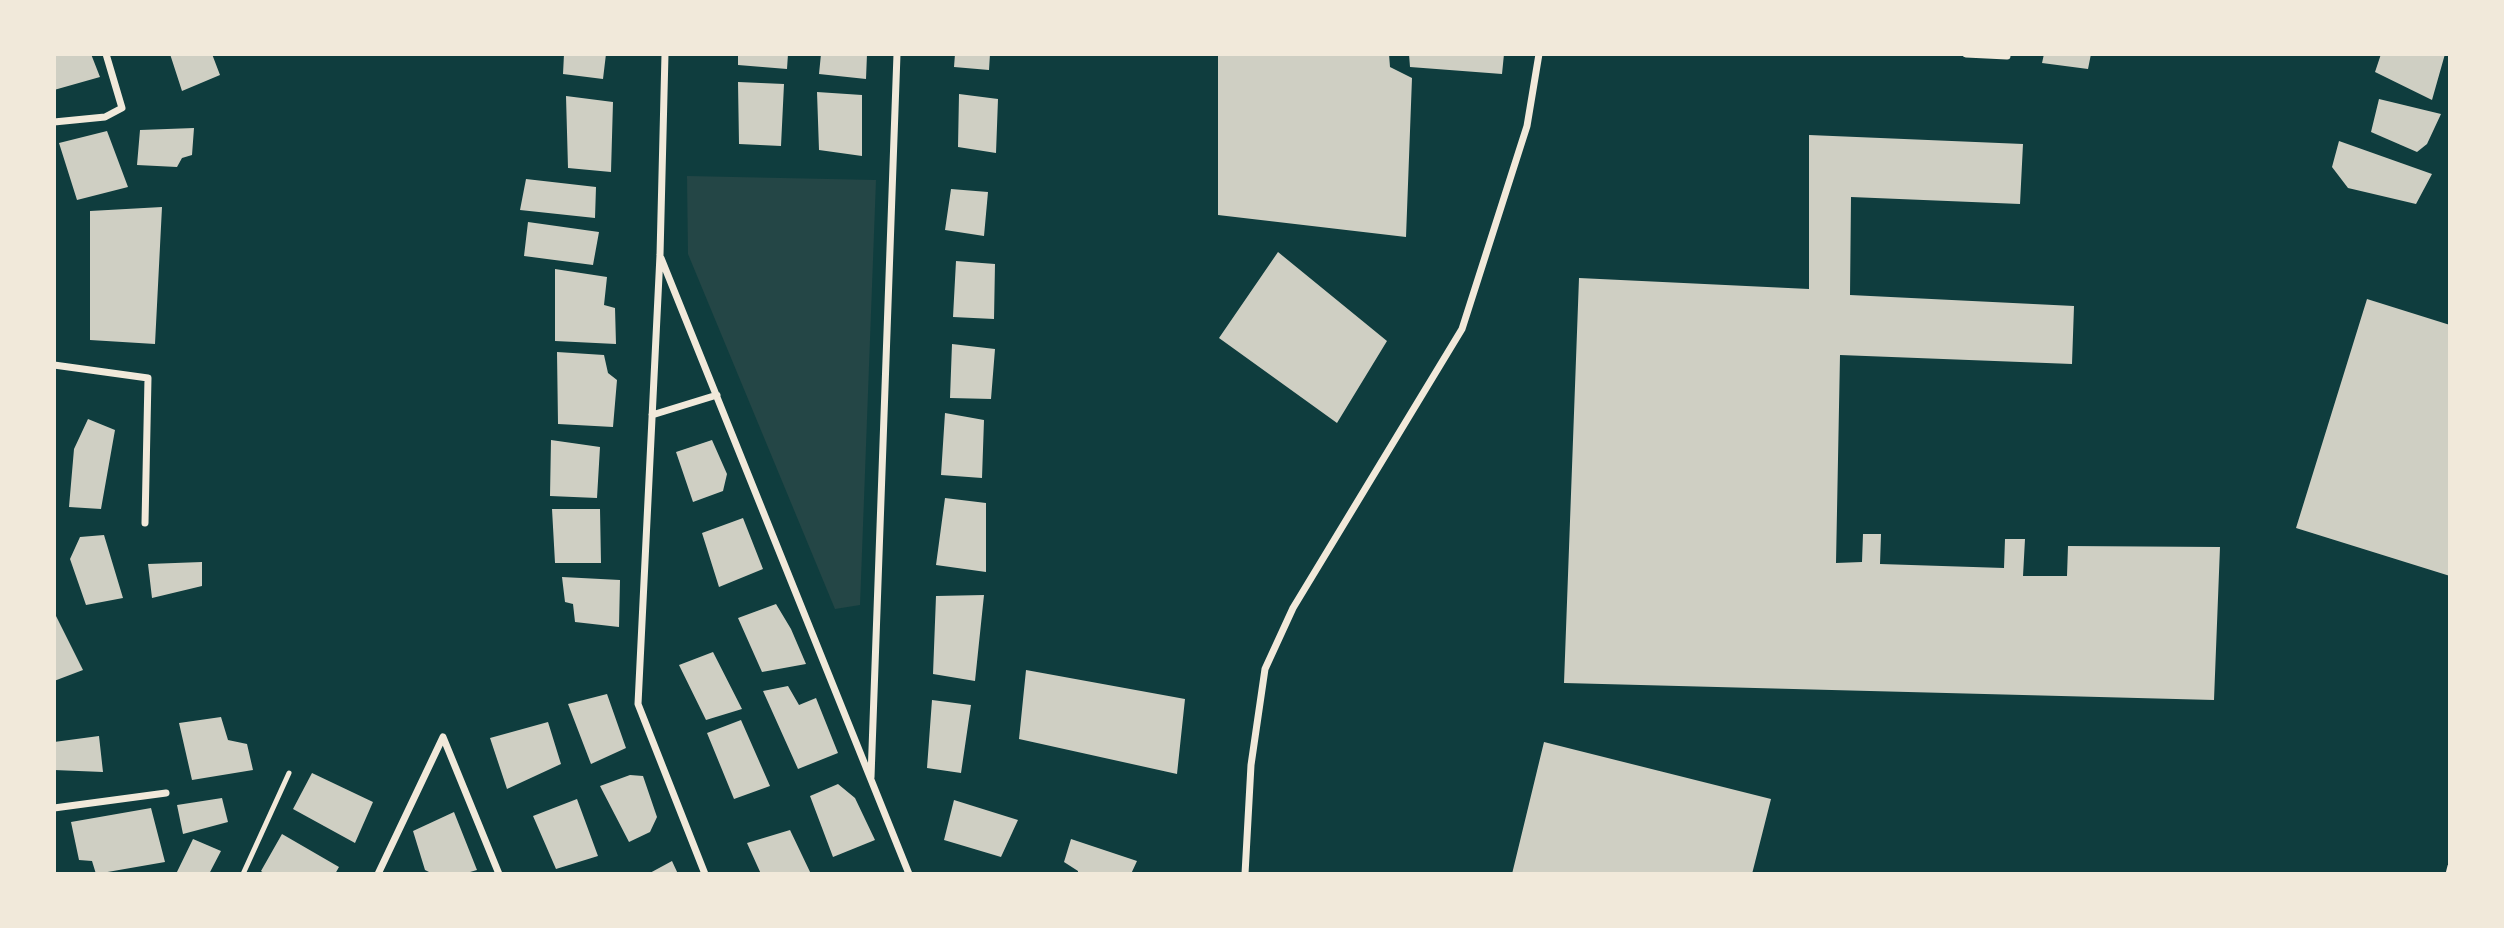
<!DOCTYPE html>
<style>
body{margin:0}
#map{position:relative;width:2504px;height:928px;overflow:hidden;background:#0f3d3e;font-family:"Roboto Serif",serif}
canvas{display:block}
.frame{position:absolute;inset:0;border:56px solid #f1e9da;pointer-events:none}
</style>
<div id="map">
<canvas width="2504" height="928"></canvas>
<div class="frame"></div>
</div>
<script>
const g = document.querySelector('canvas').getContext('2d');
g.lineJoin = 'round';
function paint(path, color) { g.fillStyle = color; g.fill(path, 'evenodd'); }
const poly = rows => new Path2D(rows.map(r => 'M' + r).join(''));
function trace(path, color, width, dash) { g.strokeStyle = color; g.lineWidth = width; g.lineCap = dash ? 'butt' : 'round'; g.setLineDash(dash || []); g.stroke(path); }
paint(poly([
 [687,176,876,180,860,605,835,609,688,254]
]), '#244646');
paint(poly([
 [54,54,91,54,100,77,54,90],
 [170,54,212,54,220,75,182,91],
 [564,54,606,54,603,79,563,74],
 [738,54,788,54,787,69,738,65],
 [821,54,867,54,866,79,819,74],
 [955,54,990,54,989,70,954,67],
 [1218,54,1389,54,1390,67,1412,78,1406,237,1218,215],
 [1409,54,1504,54,1502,74,1410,67],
 [2044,54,2091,54,2088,69,2042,63],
 [2381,54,2445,54,2432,100,2375,72],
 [738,82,784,84,781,146,739,144],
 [817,92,862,95,862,156,819,150],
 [959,94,998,99,996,153,958,147],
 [566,96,613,102,611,172,568,168],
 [2379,99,2441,114,2427,144,2417,152,2371,132],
 [194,128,192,155,182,158,177,167,137,165,140,130],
 [107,131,128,187,77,200,59,143],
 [1809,135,2023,144,2020,204,1851,197,1850,295,2074,306,2072,364,1840,355,1836,563,1862,562,1863,534,1881,534,1880,564,2004,568,2005,539,2025,539,2023,576,2067,576,2068,546,2220,547,2214,700,1564,683,1579,278,1809,289],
 [2339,141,2432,174,2416,204,2348,188,2332,167],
 [526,179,596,187,595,218,520,210],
 [951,189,988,192,984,236,945,230],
 [162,207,155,344,90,340,90,211],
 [528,222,599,232,593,265,524,256],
 [1278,252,1387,341,1337,423,1219,338],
 [956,261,995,264,994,319,953,317],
 [555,269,607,277,604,305,615,308,616,344,555,341],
 [2367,299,2450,325,2450,576,2296,528],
 [952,344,995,349,991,399,950,398],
 [557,352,604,355,608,373,617,380,613,427,558,424],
 [945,413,984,420,982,478,941,475],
 [88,419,115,430,101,509,69,507,74,449],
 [551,440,600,447,597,498,550,496],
 [712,440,727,474,723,491,693,502,676,452],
 [945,498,986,503,986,572,936,565],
 [552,509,600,509,601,563,555,563],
 [743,518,763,569,719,587,702,533],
 [104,535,123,598,86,605,70,559,80,537],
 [202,562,202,586,152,598,148,564],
 [562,577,620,580,619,627,575,622,573,604,565,602],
 [984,595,975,681,933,674,936,596],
 [776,604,791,629,806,664,762,672,738,618],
 [54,612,83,670,54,681],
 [713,652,742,709,706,720,679,665],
 [1026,670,1185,699,1177,774,1019,739],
 [788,686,799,705,816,698,838,753,798,769,763,691],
 [607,694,626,748,591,764,568,704],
 [932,700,971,705,961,773,927,768],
 [221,717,228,740,247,744,253,770,192,780,179,723],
 [741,720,770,786,734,799,707,733],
 [548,722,561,764,507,789,490,738],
 [99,736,103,772,54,770,54,742],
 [1544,742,1771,799,1752,874,1512,874],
 [312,773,373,802,355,843,293,809],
 [630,775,643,776,657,817,650,832,629,842,600,786],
 [838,784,855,798,875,840,833,857,810,796],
 [222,798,228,822,183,834,177,805],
 [577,799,598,856,556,869,533,816],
 [954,800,1018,820,1001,857,944,840],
 [151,808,165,862,96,874,92,861,79,860,71,822],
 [454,812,477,870,463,874,433,874,425,870,413,831],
 [790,830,811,874,761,874,747,843],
 [282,834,339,867,335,874,265,874,261,871],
 [193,839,221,851,209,874,176,874],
 [1071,839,1137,861,1131,874,1078,874,1078,871,1064,862],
 [672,861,678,874,648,874]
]), '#cfcfc3');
trace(poly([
 [243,874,289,773],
 [2448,874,2450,866]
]), '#f1e9da', 5);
trace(poly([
 [665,54,660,255,638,704,705,874],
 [1966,54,2007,56,2007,54],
 [54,122,105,117,122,108,106,54],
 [661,258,909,874],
 [54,365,148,378,145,523],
 [652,415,717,395],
 [871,777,897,54],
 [54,808,166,793],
 [378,874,443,737,499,874],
 [1245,874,1251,765,1265,669,1293,608,1462,329,1527,126,1539,54]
]), '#f1e9da', 7);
</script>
